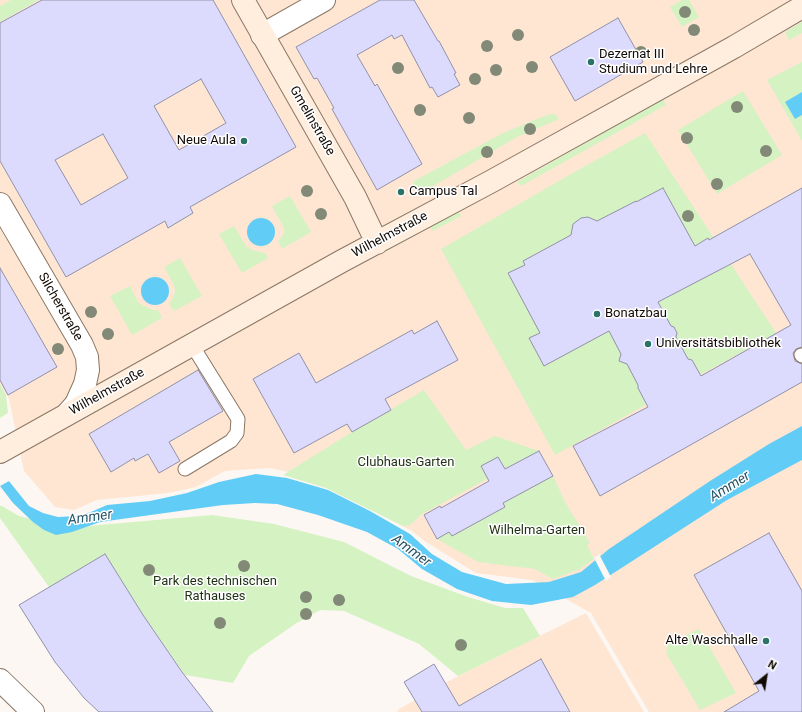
<!DOCTYPE html>
<meta charset="utf-8">
<style>
body{margin:0}
#map{position:relative;width:802px;height:712px;overflow:hidden;background:#fcf7f3;font-family:Roboto,sans-serif}
canvas{display:block}
.north{position:absolute;left:746px;top:656px;width:40px;height:40px;-webkit-text-stroke:3px #fff;paint-order:stroke;rotate:30deg;font-size:11px;font-weight:700;line-height:16px;text-align:center;color:#110904}
.north::after{content:'';display:block;margin:auto;width:14px;height:18px;background:#110904;clip-path:polygon(50% 0,100% 100%,50% 72%,0 100%)}
</style>
<div id="map">
<canvas width="802" height="712"></canvas>
<div class="north">N</div>
</div>
<script>
const g = document.querySelector('canvas').getContext('2d');
g.lineJoin = 'round';
function paint(path, color) { g.fillStyle = color; g.fill(path, 'evenodd'); }
const poly = rows => new Path2D(rows.map(r => 'M' + r).join(''));
function trace(path, color, width, dash) { g.strokeStyle = color; g.lineWidth = width; g.lineCap = dash ? 'butt' : 'round'; g.setLineDash(dash || []); g.stroke(path); }
function write(font, color, halo, rows, align = 'center') {
  g.font = font + ' Roboto,sans-serif'; g.lineWidth = 3; g.setLineDash([]); g.textBaseline = 'middle'; g.strokeStyle = halo; g.fillStyle = color; for (const [text, x, y, turn = 0] of rows) {
    g.save(); g.translate(x, y); g.rotate((+turn || 0) * Math.PI / 180); g.textAlign = isNaN(turn) ? turn : align; if (halo) g.strokeText(text, 0, 0); g.fillText(text, 0, 0); g.restore();
  }
}
paint(poly([
 [0,0,802,0,802,712,649,712,591,613,532,580,476,573,426,542,412,531,370,509,327,480,269,468,225,471,196,487,168,493,97,500,74,510,55,507,24,471,9,399,0,384],
 [586,613,644,712,397,712,399,709,458,676]
]), '#fee6d3');
paint(poly([
 [11,0,39,0,0,22,0,6],
 [682,0,689,0,699,17,682,27,670,7],
 [802,22,802,33,789,40,785,32],
 [802,62,802,92,785,102,795,119,802,115,802,141,767,80],
 [743,91,782,155,717,194,678,130],
 [663,99,666,105,521,186,517,182],
 [552,114,556,115,559,119,517,137,423,192,418,192,413,187,414,181,503,133,547,115],
 [645,133,776,333,555,455,441,249,578,170],
 [290,196,311,232,282,249,278,241,283,235,284,228,272,206],
 [458,210,461,216,432,231,430,226],
 [234,226,246,246,252,250,265,253,268,258,242,273,219,234],
 [180,258,202,296,174,311,169,304,173,298,175,292,174,285,164,267],
 [130,286,138,302,142,305,153,310,158,310,162,318,132,335,110,296],
 [0,384,6,395,8,413,0,418],
 [424,390,466,450,495,436,539,451,422,514,410,525,403,526,326,488,283,475,352,432],
 [553,476,565,502,590,543,587,545,594,559,580,569,553,579,535,569,478,562,437,539],
 [0,506,2,506,19,516,66,528,212,515,274,524,344,542,411,576,468,597,505,608,523,608,540,636,458,676,419,644,344,611,320,610,295,624,249,656,233,683,185,675,143,615,105,554,49,587,0,518],
 [699,629,736,693,700,710,666,653,669,643]
]), '#d5f2c2');
paint(poly([
 [802,92,802,115,795,119,785,102],
 '247 232a14 14 0 1 1 28 0a14 14 0 1 1-28 0Z',
 '141 291a14 14 0 1 1 28 0a14 14 0 1 1-28 0Z',
 [802,426,802,460,727,500,595,585,573,597,531,605,492,601,457,589,422,569,398,549,367,532,318,515,277,504,255,503,223,505,100,522,72,532,56,535,44,530,33,522,13,503,0,486,0,470,29,506,43,513,58,517,78,516,91,512,107,505,150,501,187,493,219,482,256,474,287,478,328,490,370,511,410,534,432,554,462,572,506,584,549,582,581,572,609,549,710,481,769,444]
]), '#61ccf6');
paint(poly([
 [0,468,11,480,0,486],
 [599,554,611,577,606,581,594,558]
]), '#fcf7f3');
const building = poly([
 [42,0,213,0,296,147,190,207,193,213,168,228,165,221,66,277,0,161,0,23,42,0],
 [201,79,226,123,179,150,154,106,201,79],
 [103,134,128,178,81,205,55,160,103,134],
 [380,0,414,0,438,41,439,41,456,73,454,74,460,85,438,97,432,87,430,88,402,35,394,39,392,35,357,55,375,86,377,84,422,164,377,190,332,109,334,108,317,78,314,79,296,47,380,0],
 [618,18,643,62,575,101,550,57,618,18],
 [663,188,695,246,708,238,709,240,802,188,802,347,796,349,793,353,795,361,802,364,802,382,600,496,573,446,648,407,638,388,638,385,627,364,619,361,621,354,609,331,544,366,529,338,540,333,508,273,525,265,523,261,571,235,573,224,581,218,588,217,597,221,636,201,636,202,663,188],
 [750,254,791,325,701,376,692,360,688,359,676,337,677,333,674,327,671,326,658,302,750,254],
 [0,268,57,367,8,395,0,380,0,268],
 [437,321,458,360,385,399,391,410,352,432,347,424,294,453,253,379,299,353,316,383,412,330,414,334,437,321],
 [198,370,223,411,169,442,180,461,159,473,148,454,135,461,134,458,111,472,89,434,198,370],
 [539,451,553,476,503,503,505,507,452,536,449,532,437,539,424,515,440,506,441,508,489,481,481,466,498,457,505,469,539,451],
 [769,533,802,591,802,712,724,712,759,691,694,575,769,533],
 [105,554,143,615,182,672,213,712,99,712,84,698,55,662,19,605,105,554],
 [541,659,570,712,422,712,404,682,434,664,459,706,541,659]
]);
paint(building, '#dcdbfd');
trace(building, '#9291aa', 1);
const lane = poly([
 [801,355,802,356],
 [185,469,231,441,237,433,238,419,192,345]
]);
const street = poly([
 [262,35,324,0],
 [0,204,82,345,87,357,88,370,85,384,76,404,68,413],
 [0,680,33,712]
]);
const secondary = poly([
 [243,0,355,197,377,243],
 [0,452,342,261,492,181,734,47,802,7]
]);
trace(lane, '#8a7664', 15);
trace(street, '#8a7664', 24);
trace(secondary, '#8a7664', 24);
trace(lane, '#fff', 13);
trace(street, '#fff', 22);
trace(secondary, '#ffeede', 22);
g.fillStyle = '#828a77';
for (const [x, y] of [
 [685,12],
 [694,30],
 [518,35],
 [487,46],
 [641,52],
 [532,67],
 [398,68],
 [496,70],
 [475,79],
 [737,107],
 [420,110],
 [469,118],
 [530,129],
 [687,138],
 [766,151],
 [487,152],
 [717,184],
 [307,191],
 [321,214],
 [688,216],
 [91,312],
 [108,334],
 [58,349],
 [244,566],
 [149,570],
 [306,597],
 [339,600],
 [306,614],
 [220,623],
 [461,645]
]) { g.beginPath(); g.arc(x, y, 6, 0, 2 * Math.PI); g.fill(); }
for (const [x, y, r, color] of [
 [591,62,4,"#2b7268"],
 [244,141,4,"#2b7268"],
 [401,192,4,"#2b7268"],
 [597,314,4,"#2b7268"],
 [648,344,4,"#2b7268"],
 [766,641,4,"#2b7268"]
]) { const dot = new Path2D(); dot.arc(x, y, r, 0, 2 * Math.PI); g.fillStyle = color; g.fill(dot); trace(dot, '#fff', 1.5); }
write('13px', '#110904', '#fff', [
 ["Dezernat III",599,55],
 ["Studium und Lehre",599,70],
 ["Neue Aula",236,141,"right"],
 ["Campus Tal",409,192],
 ["Bonatzbau",605,314],
 ["Universitätsbibliothek",656,344],
 ["Alte Waschhalle",758,641,"right"]
], 'left');
write('13px', '#110904', '#fff', [
 ["Gmelinstraße",312,121,60],
 ["Wilhelmstraße",390,235,-28],
 ["Silcherstraße",60,307,60],
 ["Wilhelmstraße",107,392,-29]
]);
write('13px', '#1e3011', '#fff', [
 ["Clubhaus-Garten",406,463],
 ["Wilhelma-Garten",537,531],
 ["Park des technischen",215,582],
 ["Rathauses",215,597]
]);
write('italic 14px', '#255264', '#fff', [
 ["Ammer",730,487,-32],
 ["Ammer",90,518,-8],
 ["Ammer",411,551,36]
]);
</script>
